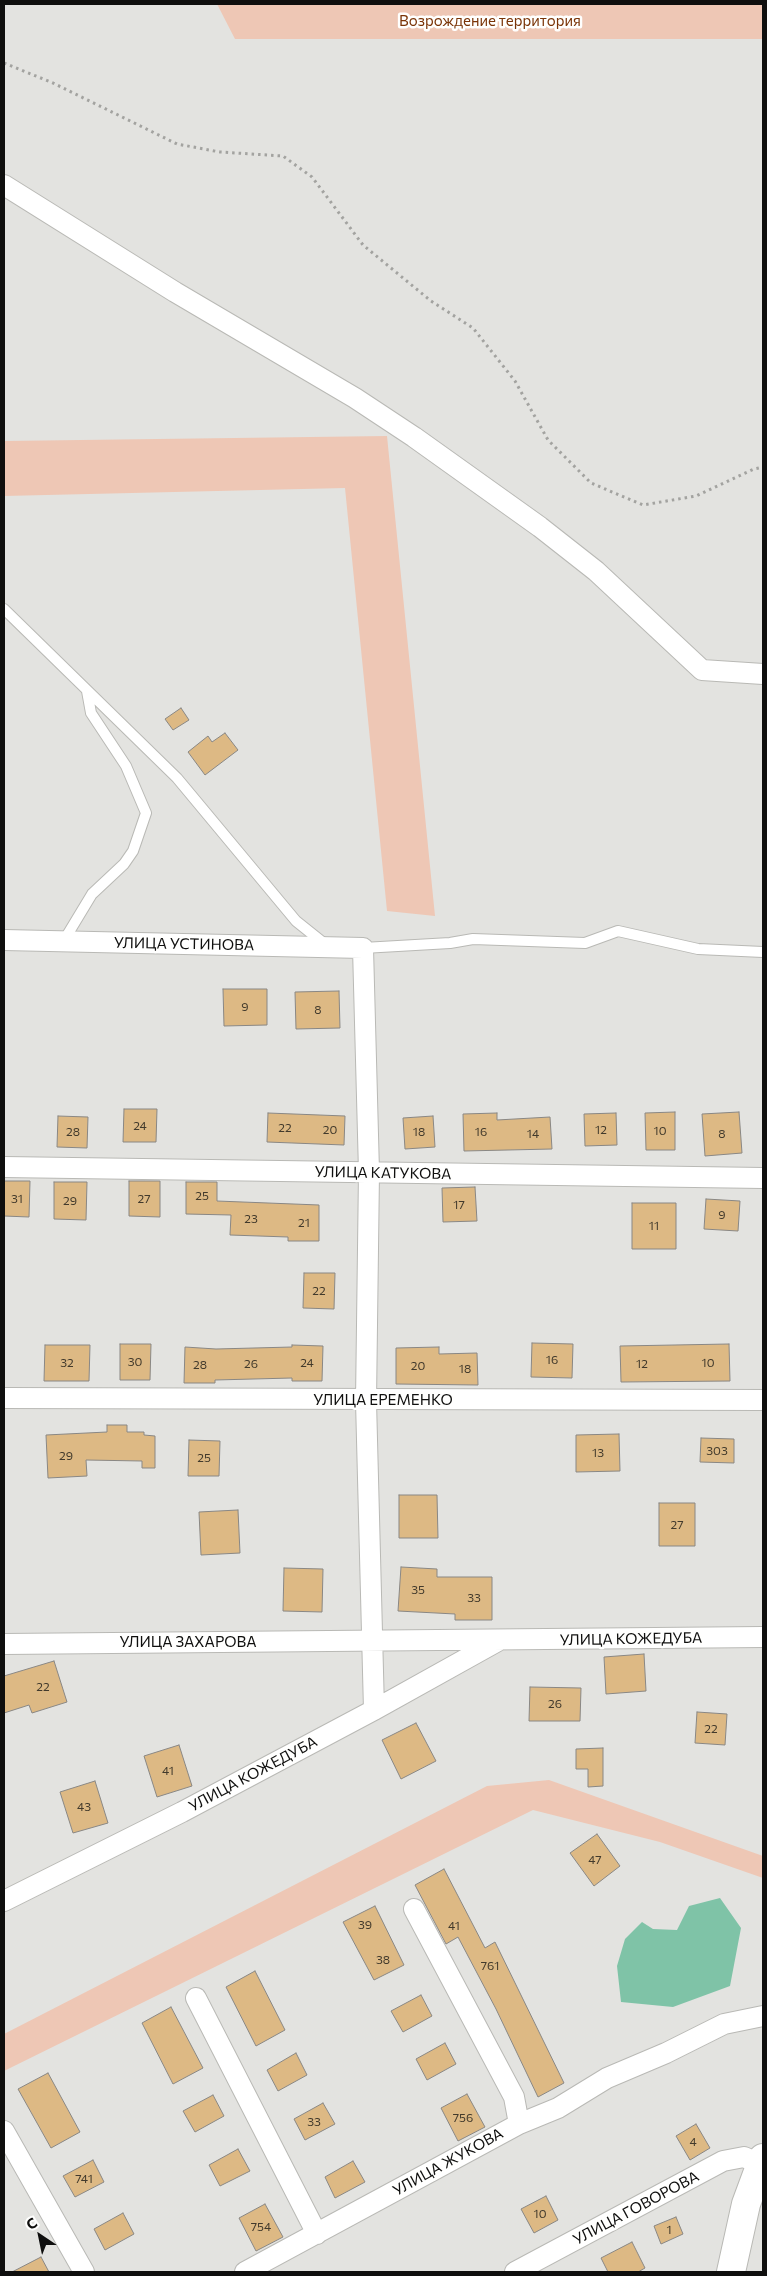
<!DOCTYPE html>
<meta charset="utf-8">
<style>
body{margin:0}
#map{position:relative;width:767px;height:2276px;overflow:hidden;background:#e3e3e0;font-family:Commissioner,sans-serif}
canvas{display:block}
.frame{position:absolute;inset:0;border:5px solid #0f0f0e;pointer-events:none}
.north{position:absolute;left:15px;top:2211px;width:50px;height:50px;-webkit-text-stroke:4px #fffffe;paint-order:stroke;rotate:326deg;font-size:14px;font-weight:700;line-height:20px;text-align:center;color:#0f0f0e}
.north::after{content:'';display:block;margin:auto;width:18px;height:22px;background:#0f0f0e;clip-path:polygon(50% 0,100% 100%,50% 72%,0 100%)}
</style>
<div id="map">
<canvas width="767" height="2276"></canvas>
<div class="frame"></div>
<div class="north">С</div>
</div>
<script>
const g = document.querySelector('canvas').getContext('2d');
g.lineJoin = 'round';
function paint(path, color) { g.fillStyle = color; g.fill(path, 'evenodd'); }
const poly = rows => new Path2D(rows.map(r => 'M' + r).join(''));
function trace(path, color, width, dash) { g.strokeStyle = color; g.lineWidth = width; g.lineCap = dash ? 'butt' : 'round'; g.setLineDash(dash || []); g.stroke(path); }
function write(font, color, halo, rows, align = 'center') {
  g.font = font + ' Commissioner,sans-serif'; g.lineWidth = 5; g.setLineDash([]); g.textBaseline = 'middle'; g.strokeStyle = halo; g.fillStyle = color; for (const [text, x, y, turn = 0] of rows) {
    g.save(); g.translate(x, y); g.rotate((+turn || 0) * Math.PI / 180); g.textAlign = isNaN(turn) ? turn : align; if (halo) g.strokeText(text, 0, 0); g.fillText(text, 0, 0); g.restore();
  }
}
paint(poly([
 [217,4,763,4,763,39,235,39],
 [387,436,435,916,387,911,345,488,4,496,4,441],
 [549,1780,763,1856,763,1878,660,1842,533,1810,4,2071,4,2034,487,1786]
]), '#eec7b5');
paint(poly([
 [720,1898,741,1928,730,1986,673,2007,621,2002,617,1966,625,1939,642,1922,653,1929,677,1930,689,1906]
]), '#7fc3a7');
const building = poly([
 [181,708,189,720,173,730,165,719,181,708],
 [225,733,238,750,205,775,188,752,208,736,212,742,225,733],
 [223,989,267,989,267,1025,224,1026,223,989],
 [339,991,340,1028,296,1029,295,992,339,991],
 [124,1109,157,1109,156,1142,123,1142,124,1109],
 [675,1112,675,1150,646,1150,645,1113,675,1112],
 [739,1112,742,1153,705,1156,702,1114,739,1112],
 [268,1113,345,1116,344,1145,267,1142,268,1113],
 [497,1113,497,1120,550,1117,552,1149,464,1151,463,1114,497,1113],
 [616,1113,617,1145,585,1146,584,1114,616,1113],
 [58,1116,88,1117,87,1148,57,1147,58,1116],
 [433,1116,435,1147,405,1149,403,1118,433,1116],
 [4,1181,30,1181,29,1217,4,1216,4,1181],
 [129,1181,160,1181,160,1217,129,1216,129,1181],
 [54,1182,87,1182,86,1220,54,1219,54,1182],
 [186,1182,217,1182,217,1201,319,1205,319,1241,288,1241,288,1237,230,1235,231,1215,186,1214,186,1182],
 [475,1187,477,1221,443,1222,442,1188,475,1187],
 [706,1199,740,1201,738,1231,704,1229,706,1199],
 [632,1203,676,1203,676,1249,632,1249,632,1203],
 [304,1273,335,1273,334,1309,303,1308,304,1273],
 [532,1343,573,1344,572,1378,531,1377,532,1343],
 [120,1344,151,1344,150,1380,120,1380,120,1344],
 [729,1344,730,1381,621,1382,620,1346,729,1344],
 [45,1345,90,1345,89,1381,44,1381,45,1345],
 [292,1345,323,1346,322,1381,292,1381,292,1378,215,1380,215,1383,184,1383,185,1347,216,1349,292,1347,292,1345],
 [439,1347,439,1354,477,1353,478,1385,396,1384,396,1348,439,1347],
 [107,1425,127,1425,127,1432,144,1432,144,1435,155,1436,155,1468,142,1468,142,1461,86,1460,87,1476,48,1478,46,1435,107,1432,107,1425],
 [619,1434,620,1471,576,1472,576,1435,619,1434],
 [701,1438,734,1439,734,1463,700,1462,701,1438],
 [189,1440,220,1441,219,1476,188,1476,189,1440],
 [399,1495,437,1495,438,1538,399,1538,399,1495],
 [659,1503,695,1503,695,1546,659,1546,659,1503],
 [238,1510,240,1553,201,1555,199,1512,238,1510],
 [401,1567,437,1569,437,1577,492,1577,492,1620,455,1620,455,1614,398,1611,401,1567],
 [284,1568,323,1569,322,1612,283,1611,284,1568],
 [644,1654,646,1691,606,1694,604,1657,644,1654],
 [54,1661,67,1702,32,1713,29,1705,4,1713,4,1676,54,1661],
 [530,1687,581,1688,580,1721,529,1721,530,1687],
 [697,1712,727,1714,725,1745,695,1743,697,1712],
 [416,1723,436,1761,401,1779,382,1740,416,1723],
 [179,1745,192,1786,157,1797,144,1756,179,1745],
 [603,1748,603,1786,588,1787,588,1769,576,1769,576,1749,603,1748],
 [95,1781,108,1823,73,1833,60,1792,95,1781],
 [597,1834,620,1866,594,1886,570,1853,597,1834],
 [444,1869,485,1948,495,1942,564,2083,538,2097,496,2009,458,1937,446,1944,415,1885,444,1869],
 [375,1906,404,1965,374,1980,343,1922,375,1906],
 [255,1971,285,2030,256,2046,226,1987,255,1971],
 [421,1995,432,2016,403,2032,391,2011,421,1995],
 [171,2007,203,2068,173,2084,142,2023,171,2007],
 [445,2043,456,2064,427,2080,416,2059,445,2043],
 [296,2053,307,2075,278,2091,267,2070,296,2053],
 [48,2073,80,2132,51,2148,18,2089,48,2073],
 [467,2094,485,2127,458,2141,441,2108,467,2094],
 [213,2095,224,2116,195,2132,183,2111,213,2095],
 [323,2103,335,2124,305,2140,294,2119,323,2103],
 [696,2124,710,2148,690,2160,676,2136,696,2124],
 [238,2149,250,2171,220,2186,209,2165,238,2149],
 [93,2160,104,2182,75,2197,63,2176,93,2160],
 [353,2161,365,2182,335,2198,325,2177,353,2161],
 [546,2196,558,2220,534,2233,521,2209,546,2196],
 [265,2204,283,2237,256,2251,239,2218,265,2204],
 [123,2213,134,2234,105,2250,94,2229,123,2213],
 [676,2217,683,2234,661,2244,654,2226,676,2217],
 [632,2242,645,2268,638,2272,608,2272,601,2258,632,2242],
 [41,2257,49,2272,12,2272,41,2257]
]);
paint(building, '#ddb984');
trace(building, '#898784', 1);
const service = poly([
 [4,609,177,778,296,921,326,945],
 [63,942,92,894,124,864,133,851,146,813,126,766,91,713,87,691],
 [363,948,450,943,473,939,585,943,618,931,698,949,763,952]
]);
const minor = poly([
 [4,185,175,292,355,398,414,437,540,527,596,571,702,670,763,674],
 [4,940,363,948,369,1172,366,1401,374,1710],
 [4,1167,763,1178],
 [4,1398,763,1400],
 [4,1644,763,1637],
 [4,1901,182,1812,374,1710,498,1641],
 [196,1998,317,2234],
 [519,2124,558,2108,607,2078,666,2053,724,2024,763,2016],
 [4,2131,84,2272],
 [245,2272,519,2124,514,2097,414,1909],
 [515,2272,723,2161,744,2157,760,2164]
]);
const secondary = poly([
 [731,2272,746,2204,763,2158]
]);
trace(service, '#b9b9b5', 12);
trace(minor, '#b9b9b5', 22);
trace(secondary, '#b9b9b5', 30);
trace(poly([
 [4,63,53,83,177,144,220,152,283,156,312,177,363,245,431,301,473,328,515,381,548,440,591,483,643,505,696,496,754,469,763,467]
]), '#a3a3a0', 3, [2.5, 4]);
trace(service, '#fff', 10);
trace(minor, '#fff', 20);
trace(secondary, '#fff', 28);
write('12px', '#423a2c', null, [
 ["9",245,1007],
 ["8",318,1010],
 ["24",140,1126],
 ["22",285,1128],
 ["20",330,1130],
 ["12",601,1130],
 ["10",660,1131],
 ["28",73,1132],
 ["18",419,1132],
 ["16",481,1132],
 ["14",533,1134],
 ["8",722,1134],
 ["25",202,1196],
 ["31",17,1199],
 ["27",144,1199],
 ["29",70,1201],
 ["17",459,1205],
 ["9",722,1215],
 ["23",251,1219],
 ["21",304,1223],
 ["11",654,1226],
 ["22",319,1291],
 ["16",552,1360],
 ["30",135,1362],
 ["32",67,1363],
 ["24",307,1363],
 ["10",708,1363],
 ["26",251,1364],
 ["12",642,1364],
 ["28",200,1365],
 ["20",418,1366],
 ["18",465,1369],
 ["303",717,1451],
 ["13",598,1453],
 ["29",66,1456],
 ["25",204,1458],
 ["27",677,1525],
 ["35",418,1590],
 ["33",474,1598],
 ["22",43,1687],
 ["26",555,1704],
 ["22",711,1729],
 ["41",168,1771],
 ["43",84,1807],
 ["47",595,1860],
 ["39",365,1925],
 ["41",454,1926],
 ["38",383,1960],
 ["761",490,1966],
 ["756",463,2118],
 ["33",314,2122],
 ["4",693,2142],
 ["741",84,2179],
 ["10",540,2214],
 ["754",261,2227],
 ["1",669,2230]
]);
write('15px', '#7a3407', '#fffffe', [
 ["Возрождение территория",490,21]
]);
write('15px', '#0f0f0e', '#fffffe', [
 ["УЛИЦА УСТИНОВА",184,944,1],
 ["УЛИЦА КАТУКОВА",383,1173,1],
 ["УЛИЦА ЕРЕМЕНКО",383,1400],
 ["УЛИЦА КОЖЕДУБА",631,1639,-1],
 ["УЛИЦА ЗАХАРОВА",188,1642],
 ["УЛИЦА КОЖЕДУБА",253,1774,-28],
 ["УЛИЦА ЖУКОВА",448,2162,-29],
 ["УЛИЦА ГОВОРОВА",636,2208,-28]
]);
</script>
